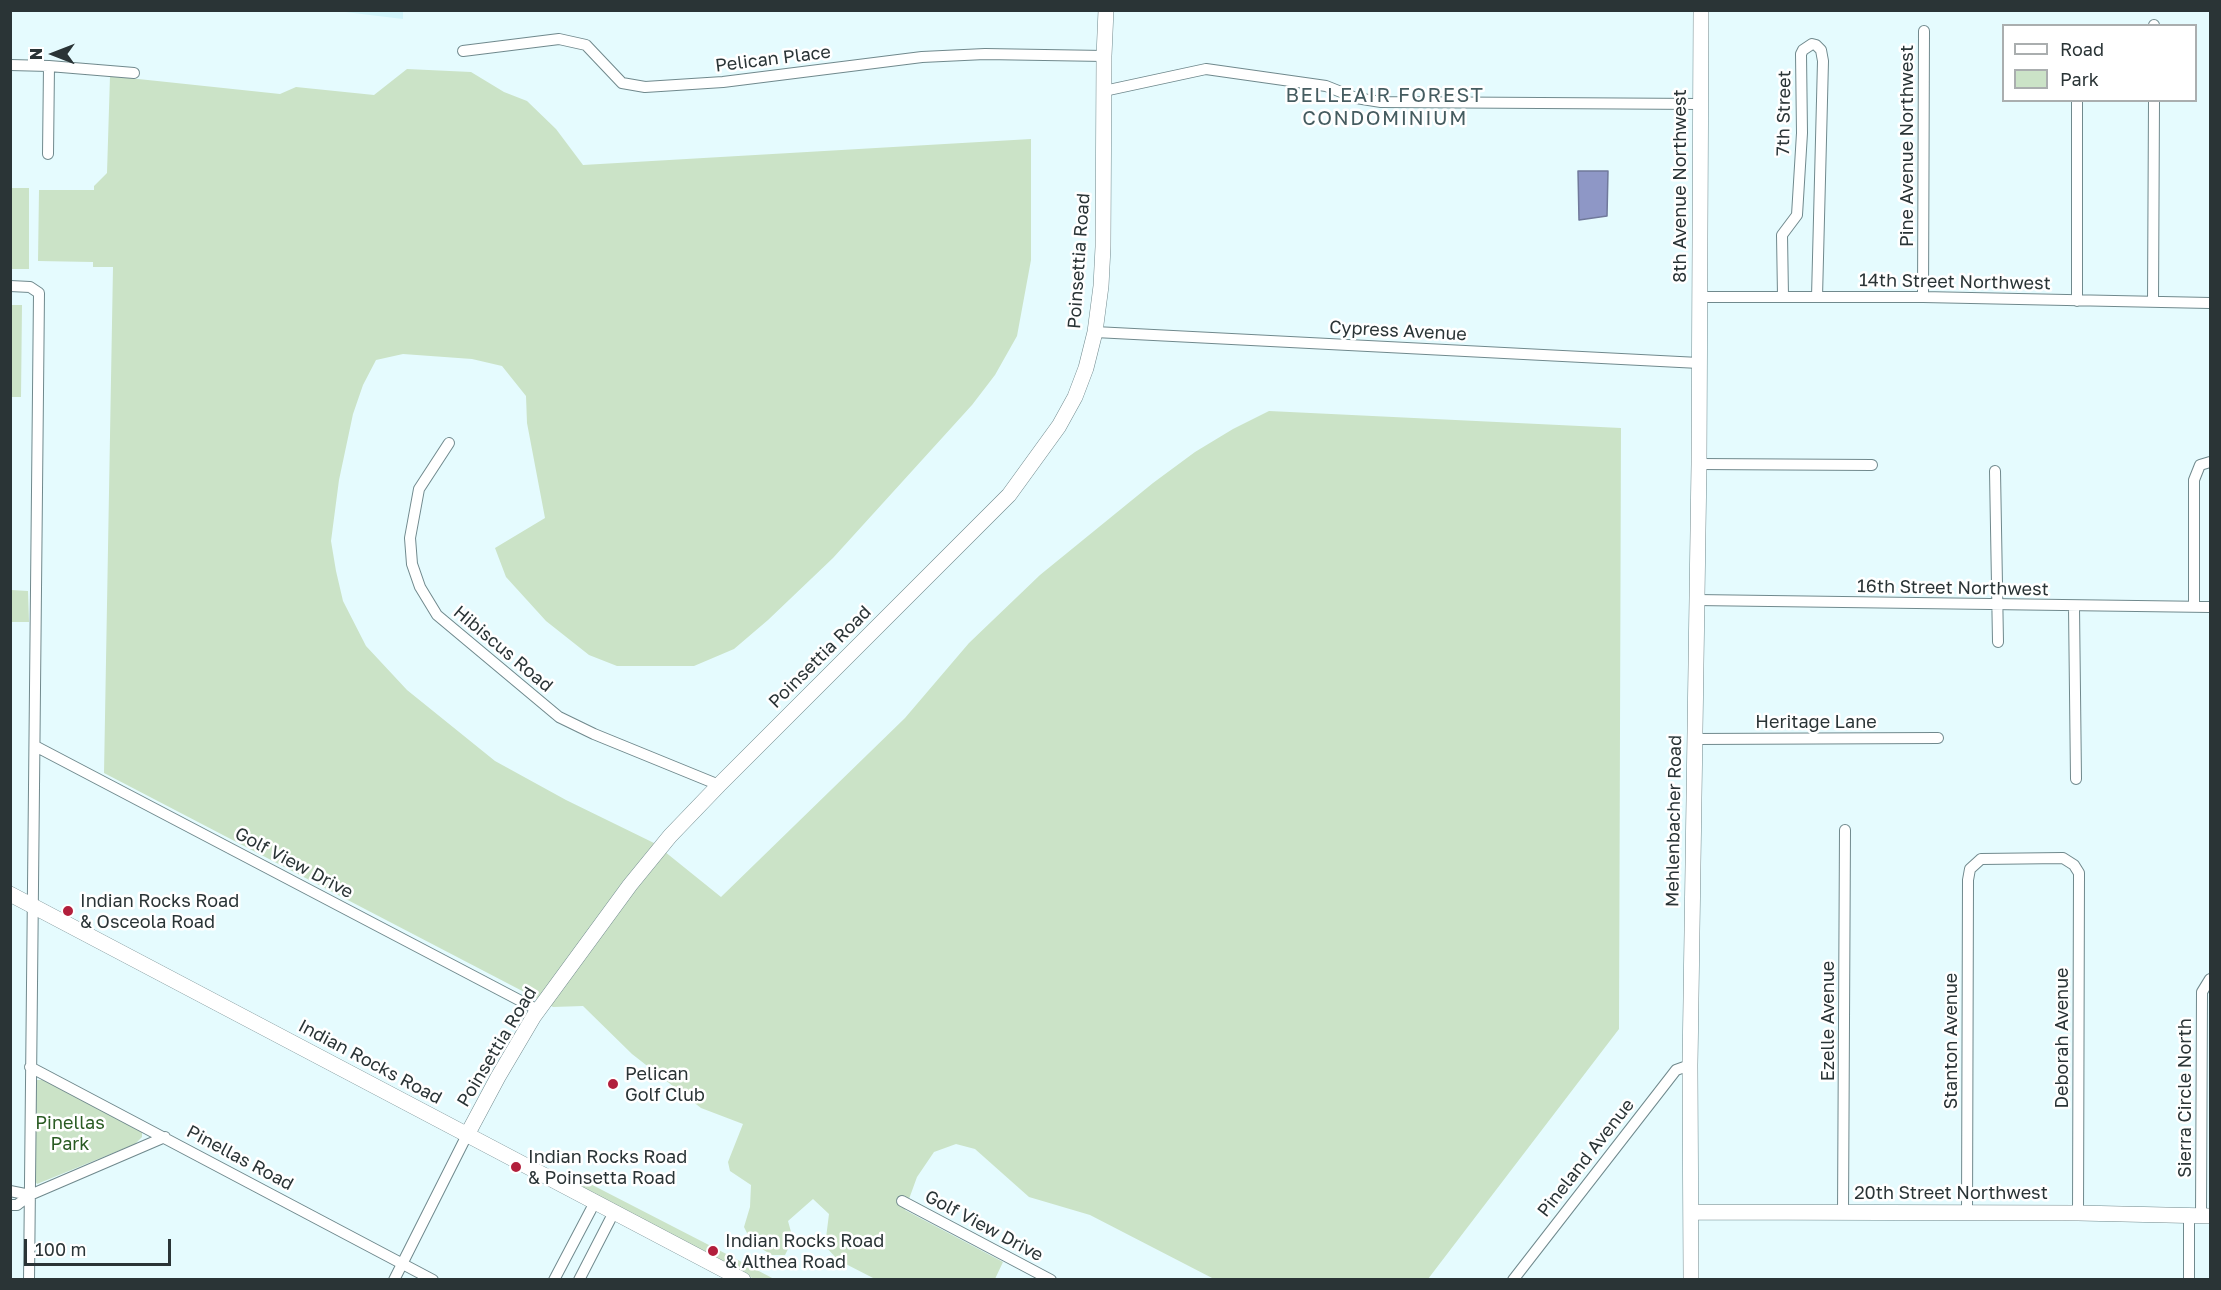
<!DOCTYPE html>
<style>
body{margin:0}
#map{position:relative;width:2221px;height:1290px;overflow:hidden;background:#e5fbfe;font-family:"Golos Text",sans-serif}
canvas{display:block}
.frame{position:absolute;inset:0;border:12px solid #2a3436;pointer-events:none}
.legend{position:absolute;left:2002px;top:24px;width:195px;height:78px;box-sizing:border-box;background:#fff;border:2px solid #aaaeaf;margin:0;padding:8px 10px;list-style:none;font-size:18px;color:#2a3436}
.legend li{display:flex;align-items:center;gap:12px;height:30px}
.legend b{width:30px;border:2px solid #aaaeaf}
.north{position:absolute;left:24px;top:24px;width:60px;height:60px;-webkit-text-stroke:4px #fff;paint-order:stroke;rotate:270deg;font-size:16px;font-weight:700;line-height:24px;text-align:center;color:#2a3436}
.north::after{content:'';display:block;margin:auto;width:21px;height:27px;background:#2a3436;clip-path:polygon(50% 0,100% 100%,50% 72%,0 100%)}
.scale{position:absolute;left:24px;top:1239px;width:147px;height:27px;box-sizing:border-box;border:3px solid #2a3436;border-top:0;padding-left:8px;font-size:18px;line-height:21px;white-space:nowrap;color:#2a3436;-webkit-text-stroke:4px #fff;paint-order:stroke}
</style>
<div id="map">
<canvas width="2221" height="1290"></canvas>
<div class="frame"></div>
<ul class="legend">
<li><b style="height:8px;background:#fff"></b>Road</li>
<li><b style="height:16px;background:#cbe3c7"></b>Park</li>
</ul>
<div class="north">N</div>
<div class="scale">100 m</div>
</div>
<script>
const g = document.querySelector('canvas').getContext('2d');
g.lineJoin = 'round';
function paint(path, color) { g.fillStyle = color; g.fill(path, 'evenodd'); }
const poly = rows => new Path2D(rows.map(r => 'M' + r).join(''));
function trace(path, color, width, dash) { g.strokeStyle = color; g.lineWidth = width; g.lineCap = dash ? 'butt' : 'round'; g.setLineDash(dash || []); g.stroke(path); }
function write(font, color, halo, rows, align = 'center') {
  g.font = font + ' "Golos Text",sans-serif'; g.lineWidth = 5; g.setLineDash([]); g.textBaseline = 'middle'; g.strokeStyle = halo; g.fillStyle = color; for (const [text, x, y, turn = 0] of rows) {
    g.save(); g.translate(x, y); g.rotate((+turn || 0) * Math.PI / 180); g.textAlign = isNaN(turn) ? turn : align; if (halo) g.strokeText(text, 0, 0); g.fillText(text, 0, 0); g.restore();
  }
}
paint(poly([
 [337,11,403,11,403,19]
]), '#d1f5fb');
paint(poly([
 [407,69,471,72,504,92,527,101,556,129,583,165,1031,139,1031,260,1017,336,995,375,972,405,833,558,768,620,734,649,694,666,617,666,589,655,546,621,506,577,495,548,545,518,527,423,526,396,502,366,472,359,403,354,376,360,363,385,353,414,339,480,331,541,336,571,343,601,366,646,407,690,495,761,566,800,654,843,721,897,905,718,969,643,1040,575,1153,483,1195,452,1233,429,1269,411,1621,428,1619,1029,1428,1279,1214,1279,1090,1215,1029,1197,975,1149,956,1144,934,1152,917,1177,905,1210,1003,1262,995,1279,875,1279,838,1260,825,1246,829,1214,813,1199,788,1221,791,1232,790,1245,785,1255,772,1255,752,1243,744,1227,750,1207,751,1185,730,1171,728,1162,743,1124,701,1108,632,1054,583,1006,553,1007,104,773,113,267,93,267,93,262,38,261,39,190,94,190,94,186,107,173,110,76,280,94,296,87,374,95],
 [11,188,29,188,29,269,11,269],
 [11,305,22,305,21,397,11,397],
 [11,590,28,591,29,622,11,622],
 [37,1080,43,1080,137,1128,142,1132,142,1137,135,1144,37,1184,34,1179,34,1084],
 [571,1174,738,1260,774,1279,754,1279,567,1182]
]), '#cbe3c7');
const water = poly([
 [1578,171,1608,171,1607,216,1579,220,1578,171]
]);
paint(water, '#8e97c6');
trace(water, '#70799b', 1.5);
const street = poly([
 [2154,26,2154,25],
 [463,51,559,39,586,45,622,83,645,87,723,82,922,57,985,54,1104,56],
 [10,65,49,66,134,73],
 [1104,91,1206,69,1326,86,1356,98,1381,102,1700,104],
 [2077,100,2077,301],
 [48,154,49,66],
 [10,286,30,287,39,293,29,1280],
 [1783,296,1782,235,1797,215,1802,133,1801,54,1803,50,1812,44,1816,45,1821,50,1823,61,1817,297],
 [1699,297,1923,297,2210,303],
 [1923,297,1924,31],
 [2153,302,2154,100],
 [1095,332,1699,363],
 [449,443,419,489,410,538,412,564,420,587,437,615,559,717,594,734,719,785],
 [1699,464,1872,465],
 [1995,471,1998,642],
 [1696,600,2210,607],
 [2074,607,2076,779],
 [2194,607,2194,480,2200,465,2210,462],
 [1695,739,1938,738],
 [35,746,538,1010],
 [30,1067,433,1280],
 [10,1191,30,1195],
 [902,1201,1051,1280],
 [10,1205,17,1205,30,1195,165,1137],
 [1843,1213,1845,830],
 [1967,1213,1968,880,1970,869,1981,859,2063,858,2074,865,2079,873,2078,1213],
 [2201,1216,2202,992,2210,979],
 [394,1280,467,1135],
 [554,1280,595,1202],
 [579,1280,614,1212],
 [1513,1280,1676,1070,1690,1065],
 [2189,1280,2189,1216]
]);
const secondary = poly([
 [10,894,743,1280],
 [467,1135,498,1077,534,1016,630,885,670,836,719,785,1009,495,1059,426,1075,397,1086,368,1095,332,1101,286,1103,247,1104,56,1106,10],
 [1691,1212,2078,1213,2210,1216],
 [1691,1280,1690,1065,1699,464,1701,10]
]);
trace(street, '#70898d', 12);
trace(secondary, '#70898d', 16);
trace(street, '#fff', 10);
trace(secondary, '#fff', 15);
for (const [x, y, r, color] of [
 [68,911,6,"#b21f3c"],
 [613,1084,6,"#b21f3c"],
 [516,1167,6,"#b21f3c"],
 [713,1251,6,"#b21f3c"]
]) { const dot = new Path2D(); dot.arc(x, y, r, 0, 2 * Math.PI); g.fillStyle = color; g.fill(dot); trace(dot, '#fff', 2); }
write('18px', '#2a3436', '#fff', [
 ["Pelican Place",773,59,-7],
 ["7th Street",1784,113,-89],
 ["Pine Avenue Northwest",1907,146,-90],
 ["8th Avenue Northwest",1680,186,-90],
 ["Poinsettia Road",1079,261,-86],
 ["14th Street Northwest",1955,282,1],
 ["Cypress Avenue",1398,331,3],
 ["16th Street Northwest",1953,588,1],
 ["Hibiscus Road",503,649,40],
 ["Poinsettia Road",820,657,-45],
 ["Heritage Lane",1816,722],
 ["Mehlenbacher Road",1674,821,-89],
 ["Golf View Drive",294,863,28],
 ["Ezelle Avenue",1828,1021,-90],
 ["Deborah Avenue",2062,1038,-90],
 ["Stanton Avenue",1951,1041,-90],
 ["Poinsettia Road",497,1047,-59],
 ["Indian Rocks Road",370,1062,28],
 ["Sierra Circle North",2185,1098,-90],
 ["Pinellas Road",240,1158,28],
 ["Pineland Avenue",1586,1158,-52],
 ["20th Street Northwest",1951,1193],
 ["Golf View Drive",984,1226,28]
]);
write('18px', '#2a3436', '#fff', [
 ["Indian Rocks Road",80,901],
 ["& Osceola Road",80,922],
 ["Pelican",625,1074],
 ["Golf Club",625,1095],
 ["Indian Rocks Road",528,1157],
 ["& Poinsetta Road",528,1178],
 ["Indian Rocks Road",725,1241],
 ["& Althea Road",725,1262]
], 'left');
write('18px', '#2a5b23', '#fff', [
 ["Pinellas",70,1123],
 ["Park",70,1144]
]);
g.letterSpacing = '1.5px';
write('20px', '#455c60', '#fff', [
 ["BELLEAIR FOREST",1385,96],
 ["CONDOMINIUM",1385,119]
]);
g.letterSpacing = '0px';
</script>
